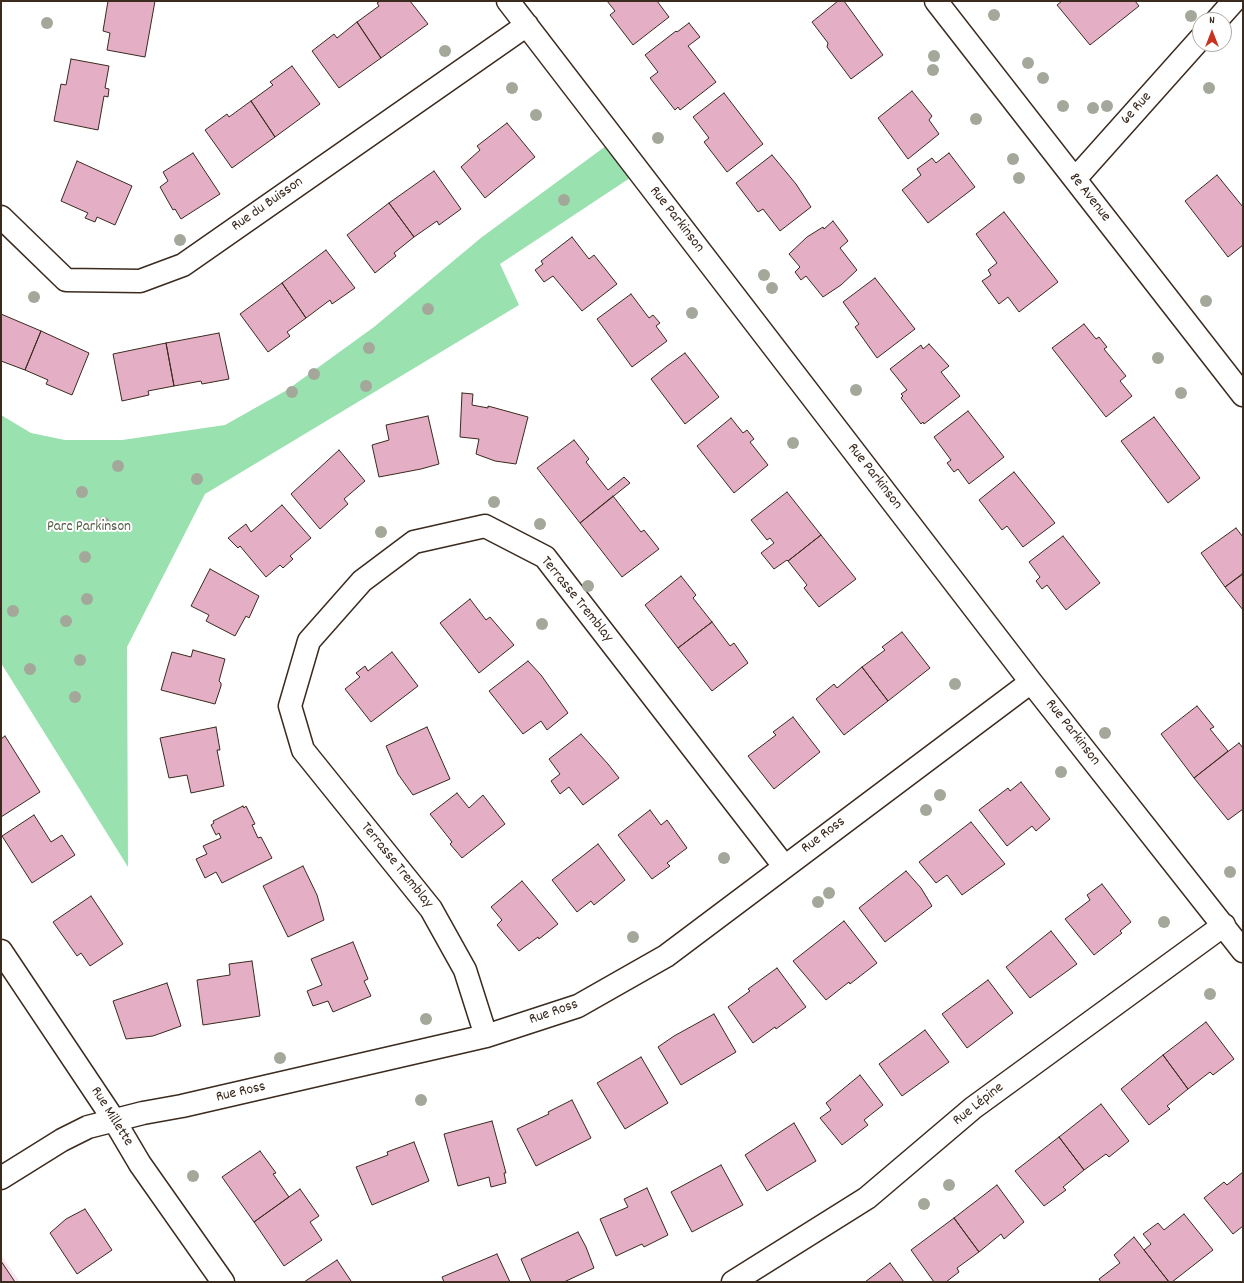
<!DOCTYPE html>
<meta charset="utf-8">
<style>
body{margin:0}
#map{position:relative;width:1244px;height:1283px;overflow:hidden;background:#fff;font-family:Dekko,sans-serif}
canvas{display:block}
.frame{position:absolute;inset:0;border:2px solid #3b2a1e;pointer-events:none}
.north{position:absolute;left:1192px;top:12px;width:40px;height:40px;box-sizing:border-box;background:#fff;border:1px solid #b1aaa5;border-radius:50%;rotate:0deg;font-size:11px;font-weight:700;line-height:16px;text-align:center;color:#3b2a1e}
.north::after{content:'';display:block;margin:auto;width:14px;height:18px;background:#c8321e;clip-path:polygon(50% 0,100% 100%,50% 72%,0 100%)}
</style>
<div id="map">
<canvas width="1244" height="1283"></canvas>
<div class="frame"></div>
<div class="north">N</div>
</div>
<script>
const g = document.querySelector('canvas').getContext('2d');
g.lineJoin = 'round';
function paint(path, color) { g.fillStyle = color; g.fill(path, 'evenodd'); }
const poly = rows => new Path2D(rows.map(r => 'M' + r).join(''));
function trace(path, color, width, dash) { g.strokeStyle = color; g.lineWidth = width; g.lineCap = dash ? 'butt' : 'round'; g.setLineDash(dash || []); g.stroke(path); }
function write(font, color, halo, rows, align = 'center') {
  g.font = font + ' Dekko,sans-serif'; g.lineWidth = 4; g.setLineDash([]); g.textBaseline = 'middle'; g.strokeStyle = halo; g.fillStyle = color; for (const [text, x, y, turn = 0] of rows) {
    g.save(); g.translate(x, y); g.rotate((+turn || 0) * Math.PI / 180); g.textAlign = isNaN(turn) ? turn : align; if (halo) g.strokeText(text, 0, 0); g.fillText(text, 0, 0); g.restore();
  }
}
paint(poly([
 [1,1255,20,1282,1,1282]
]), '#f7e7ee');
paint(poly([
 [614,140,639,172,500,264,519,305,205,494,127,647,128,867,1,663,1,415,31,433,65,440,122,440,225,425,287,390,374,327,482,237]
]), '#99e1af');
const building = poly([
 [108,1,155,1,145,57,107,50,110,33,103,31,108,1],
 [380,1,410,1,428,24,381,58,357,22,379,6,377,3,380,1],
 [607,1,657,1,669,17,633,45,610,15,615,11,607,1],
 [838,1,844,1,883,55,851,79,827,47,828,43,812,22,838,1],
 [1062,1,1135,1,1139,6,1090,45,1057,5,1062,1],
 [357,22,381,58,339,88,312,51,334,34,337,38,357,22],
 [689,23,700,37,688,46,716,82,680,110,678,107,675,110,650,78,658,72,645,55,676,31,677,32,689,23],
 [71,59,109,66,105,88,109,89,108,97,104,96,98,130,54,121,61,84,66,85,71,59],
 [292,66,320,104,275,137,251,101,273,85,270,82,292,66],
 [912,91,932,116,929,120,939,134,908,159,878,118,912,91],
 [724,93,763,144,727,172,704,142,709,138,693,117,724,93],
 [251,101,275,137,232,168,205,130,227,114,229,117,251,101],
 [507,123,535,157,485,198,461,167,480,150,477,146,507,123],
 [193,153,220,194,181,219,175,209,173,210,160,187,168,181,163,172,193,153],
 [949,153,975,187,928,223,902,190,921,175,917,169,932,158,936,163,949,153],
 [772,155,796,184,811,207,780,231,763,209,758,212,736,183,772,155],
 [77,161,132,186,115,225,97,217,95,222,85,218,88,213,61,201,77,161],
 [434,171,461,209,439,225,437,221,414,237,389,203,434,171],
 [1217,175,1243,207,1243,245,1228,257,1185,201,1217,175],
 [389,203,414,237,394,253,396,256,375,273,347,235,389,203],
 [1004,212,1058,282,1019,312,1008,297,999,304,982,281,991,275,988,270,997,263,976,234,1004,212],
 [833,221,848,241,840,248,857,270,841,285,823,297,806,276,801,280,795,272,800,267,789,254,807,237,823,227,824,229,833,221],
 [572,237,589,259,594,255,617,284,582,311,553,276,544,282,535,270,543,264,541,261,572,237],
 [326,250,355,288,332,304,330,300,306,318,282,283,326,250],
 [875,278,915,329,877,358,855,327,859,324,843,302,875,278],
 [282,283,306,318,287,332,290,336,268,352,240,314,282,283],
 [631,294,649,318,653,315,660,323,656,326,667,341,632,367,597,319,631,294],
 [1,314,41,331,25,370,1,361,1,314],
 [1084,324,1096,339,1099,337,1107,347,1104,349,1126,376,1120,381,1132,396,1106,417,1052,348,1084,324],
 [41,331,89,353,72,395,46,384,48,380,25,370,41,331],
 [219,333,229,379,202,384,201,381,174,386,166,343,219,333],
 [166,343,174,386,148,391,149,395,122,401,113,354,166,343],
 [929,344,949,366,941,372,960,396,924,424,923,422,921,424,901,398,903,396,901,394,907,390,890,369,921,345,923,349,929,344],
 [685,353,719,397,685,424,651,379,667,366,685,353],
 [462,393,473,394,472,405,488,408,488,406,528,417,516,464,495,461,476,454,479,439,460,437,462,393],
 [968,411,1004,457,969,484,958,469,954,472,947,463,951,460,934,437,968,411],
 [428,416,439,464,421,469,379,477,372,445,389,440,386,425,428,416],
 [1154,417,1200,478,1168,503,1121,441,1154,417],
 [731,418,743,433,747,430,754,439,750,442,768,465,734,493,697,446,731,418],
 [574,440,589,459,586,462,608,490,624,477,630,483,580,523,537,468,574,440],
 [339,450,365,481,344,499,348,504,320,529,291,494,339,450],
 [1014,472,1055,523,1023,547,1007,526,1002,530,979,500,1014,472],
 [787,492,821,535,788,561,787,560,774,569,761,553,774,543,770,538,767,540,751,520,787,492],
 [613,496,641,532,644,530,659,549,622,577,580,523,613,496],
 [282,505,311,538,290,556,293,559,283,568,280,565,266,577,240,546,238,548,228,538,246,524,251,532,282,505],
 [1236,528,1243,537,1243,574,1225,587,1201,553,1236,528],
 [821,535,856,579,819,607,804,588,807,585,788,561,821,535],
 [1063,536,1100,583,1066,610,1047,585,1042,589,1036,581,1040,577,1029,562,1063,536],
 [210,569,259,596,249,618,246,616,235,636,206,621,209,615,191,606,210,569],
 [1242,574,1243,574,1243,610,1225,587,1242,574],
 [681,576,696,595,693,598,712,622,678,648,645,605,681,576],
 [470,599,486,620,490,617,514,645,479,673,440,623,470,599],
 [712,622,730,646,734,643,748,663,712,691,678,648,712,622],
 [902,632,930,668,888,701,862,667,885,650,882,647,902,632],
 [193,650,225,659,219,681,221,683,221,686,215,704,161,690,172,652,191,657,193,650],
 [392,652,418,686,371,722,345,689,360,677,356,673,365,666,368,671,392,652],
 [528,661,541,675,568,713,547,730,541,721,523,734,489,691,528,661],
 [862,667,888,701,844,735,816,699,834,684,837,688,862,667],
 [1197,706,1214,727,1210,729,1228,751,1194,778,1161,734,1197,706],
 [793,717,820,752,774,789,748,756,776,735,773,732,793,717],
 [216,727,220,750,217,750,224,786,191,793,187,775,169,778,160,738,216,727],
 [427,727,450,779,413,795,398,774,386,746,427,727],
 [581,734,608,764,619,778,583,805,569,787,560,794,551,781,560,774,549,759,581,734],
 [5,736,40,792,1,817,1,739,5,736],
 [1239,743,1243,748,1243,809,1228,820,1194,778,1239,743],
 [1021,782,1050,819,1036,831,1032,826,1007,846,979,810,1008,788,1010,791,1021,782],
 [457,793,469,808,483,795,505,824,462,858,450,844,452,842,430,814,457,793],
 [243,806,244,808,246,806,255,824,252,825,258,838,261,837,272,858,222,883,216,872,205,878,196,859,207,854,203,846,221,838,219,833,216,835,211,825,214,823,213,821,243,806],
 [650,810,661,825,667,820,687,848,667,863,670,866,652,879,618,835,650,810],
 [34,815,51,842,62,835,75,855,32,883,2,836,34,815],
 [971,822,1005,864,962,895,947,875,936,883,919,862,971,822],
 [598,844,625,880,594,905,591,901,577,912,552,880,598,844],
 [303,866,317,895,324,920,288,937,263,886,303,866],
 [906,871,921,888,932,906,885,942,859,908,906,871],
 [522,881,558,924,539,939,538,937,519,951,497,925,502,920,491,907,522,881],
 [1102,884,1131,922,1120,931,1122,933,1094,955,1065,919,1090,900,1087,895,1102,884],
 [91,896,123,944,90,966,81,953,77,956,53,922,91,896],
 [844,921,877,963,850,984,849,982,826,1000,793,961,844,921],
 [1051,931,1077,964,1030,998,1006,967,1051,931],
 [353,942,368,979,364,981,371,996,333,1012,328,1001,313,1006,307,991,322,985,311,959,353,942],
 [252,961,260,1016,203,1025,197,980,230,975,229,964,252,961],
 [777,968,806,1007,776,1029,775,1027,753,1043,728,1007,750,991,748,989,777,968],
 [988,980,1013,1013,967,1048,942,1014,988,980],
 [167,983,181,1026,153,1036,126,1039,113,1001,167,983],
 [714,1014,736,1052,681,1085,658,1047,674,1036,714,1014],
 [1206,1022,1234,1059,1213,1075,1210,1072,1188,1089,1163,1055,1206,1022],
 [925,1030,949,1062,902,1096,879,1064,925,1030],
 [1163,1055,1188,1089,1167,1106,1170,1109,1149,1125,1121,1089,1163,1055],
 [641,1057,668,1103,625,1129,597,1083,641,1057],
 [860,1075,883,1105,864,1120,868,1125,842,1145,820,1118,831,1110,826,1103,860,1075],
 [572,1100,591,1138,536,1166,517,1129,549,1114,548,1112,572,1100],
 [1101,1104,1129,1141,1109,1157,1106,1154,1084,1170,1059,1137,1101,1104],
 [492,1121,506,1173,504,1173,506,1183,491,1187,489,1177,458,1186,444,1134,492,1121],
 [794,1123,816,1161,767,1191,745,1155,794,1123],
 [1059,1137,1084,1170,1063,1187,1066,1190,1044,1206,1015,1171,1059,1137],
 [414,1142,429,1181,372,1205,356,1167,388,1155,387,1152,414,1142],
 [260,1151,276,1173,273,1174,289,1197,254,1222,222,1177,260,1151],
 [721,1165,743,1205,692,1232,671,1192,721,1165],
 [1243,1172,1243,1226,1233,1234,1204,1198,1224,1182,1227,1185,1243,1172],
 [997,1185,1024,1222,1004,1239,1001,1234,979,1252,954,1218,997,1185],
 [647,1188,668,1235,644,1247,642,1244,616,1256,600,1219,628,1207,624,1199,647,1188],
 [300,1189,319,1216,310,1222,322,1240,284,1266,254,1222,300,1189],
 [85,1209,112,1250,77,1274,50,1233,66,1219,85,1209],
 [1184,1214,1213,1250,1172,1282,1169,1282,1144,1250,1151,1244,1143,1234,1158,1223,1164,1230,1184,1214],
 [954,1218,979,1252,957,1268,959,1272,946,1282,934,1282,911,1250,954,1218],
 [578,1232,586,1247,594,1268,564,1282,531,1282,521,1259,578,1232],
 [1134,1237,1144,1250,1169,1282,1101,1282,1099,1279,1120,1263,1114,1255,1134,1237],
 [497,1254,510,1282,444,1282,442,1277,497,1254],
 [337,1260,351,1281,350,1282,304,1282,337,1260],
 [1,1261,15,1282,1,1282,1,1261],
 [890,1263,904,1282,865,1282,890,1263]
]);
paint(building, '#e4aec5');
trace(building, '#3b2a1e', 1);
const minor = poly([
 [508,1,1031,682,1243,951],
 [936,1,1243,395],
 [1217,20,1234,1],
 [1075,179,1200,39],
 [1,217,66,280,140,281,183,265,527,25],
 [1,951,114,1120,140,1164,223,1282],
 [486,1036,465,970,431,909,303,750,290,706,309,641,362,581,414,542,485,526,545,557,784,866],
 [1,1178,62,1140,88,1127,143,1113,182,1106,486,1036,578,1006,666,956,1031,682],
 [733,1282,867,1198,973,1108,1224,925]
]);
trace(minor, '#3b2a1e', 25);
trace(minor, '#fff', 22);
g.fillStyle = '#a3a89b';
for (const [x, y] of [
 [994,15],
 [1191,16],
 [47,23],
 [445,51],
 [934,56],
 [1028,63],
 [933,70],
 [1043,78],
 [512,88],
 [1209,88],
 [1063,106],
 [1107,106],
 [1093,108],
 [536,115],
 [976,119],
 [658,138],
 [1013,159],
 [1019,178],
 [564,200],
 [180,240],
 [764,275],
 [772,288],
 [34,297],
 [1206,301],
 [428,309],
 [692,313],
 [369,348],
 [1158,358],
 [314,374],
 [366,386],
 [856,390],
 [292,392],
 [1181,393],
 [793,443],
 [118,466],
 [197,479],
 [82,492],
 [494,502],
 [104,523],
 [540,524],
 [381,532],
 [85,557],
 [588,586],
 [87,599],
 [13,611],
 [66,621],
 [542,624],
 [80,660],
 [30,669],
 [955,684],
 [75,697],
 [1105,733],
 [1061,772],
 [940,795],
 [926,810],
 [724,858],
 [1230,872],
 [829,893],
 [818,902],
 [1164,922],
 [633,937],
 [1210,994],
 [426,1019],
 [280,1058],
 [421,1100],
 [193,1176],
 [949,1185],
 [924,1204]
]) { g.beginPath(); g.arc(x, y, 6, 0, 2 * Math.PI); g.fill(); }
write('15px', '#3b2a1e', '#fff', [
 ["6e Rue",1137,109,-48],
 ["8e Avenue",1089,198,52],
 ["Rue du Buisson",268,205,-35],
 ["Rue Parkinson",676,220,52],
 ["Rue Parkinson",874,477,52],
 ["Terrasse Tremblay",576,600,51],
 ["Rue Parkinson",1072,733,52],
 ["Rue Ross",824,836,-37],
 ["Terrasse Tremblay",396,866,51],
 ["Rue Ross",554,1013,-19],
 ["Rue Ross",241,1093,-13],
 ["Rue Lépine",979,1105,-38],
 ["Rue Millette",111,1117,58]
]);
write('15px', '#57614a', '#fff', [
 ["Parc Parkinson",89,528]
]);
</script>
